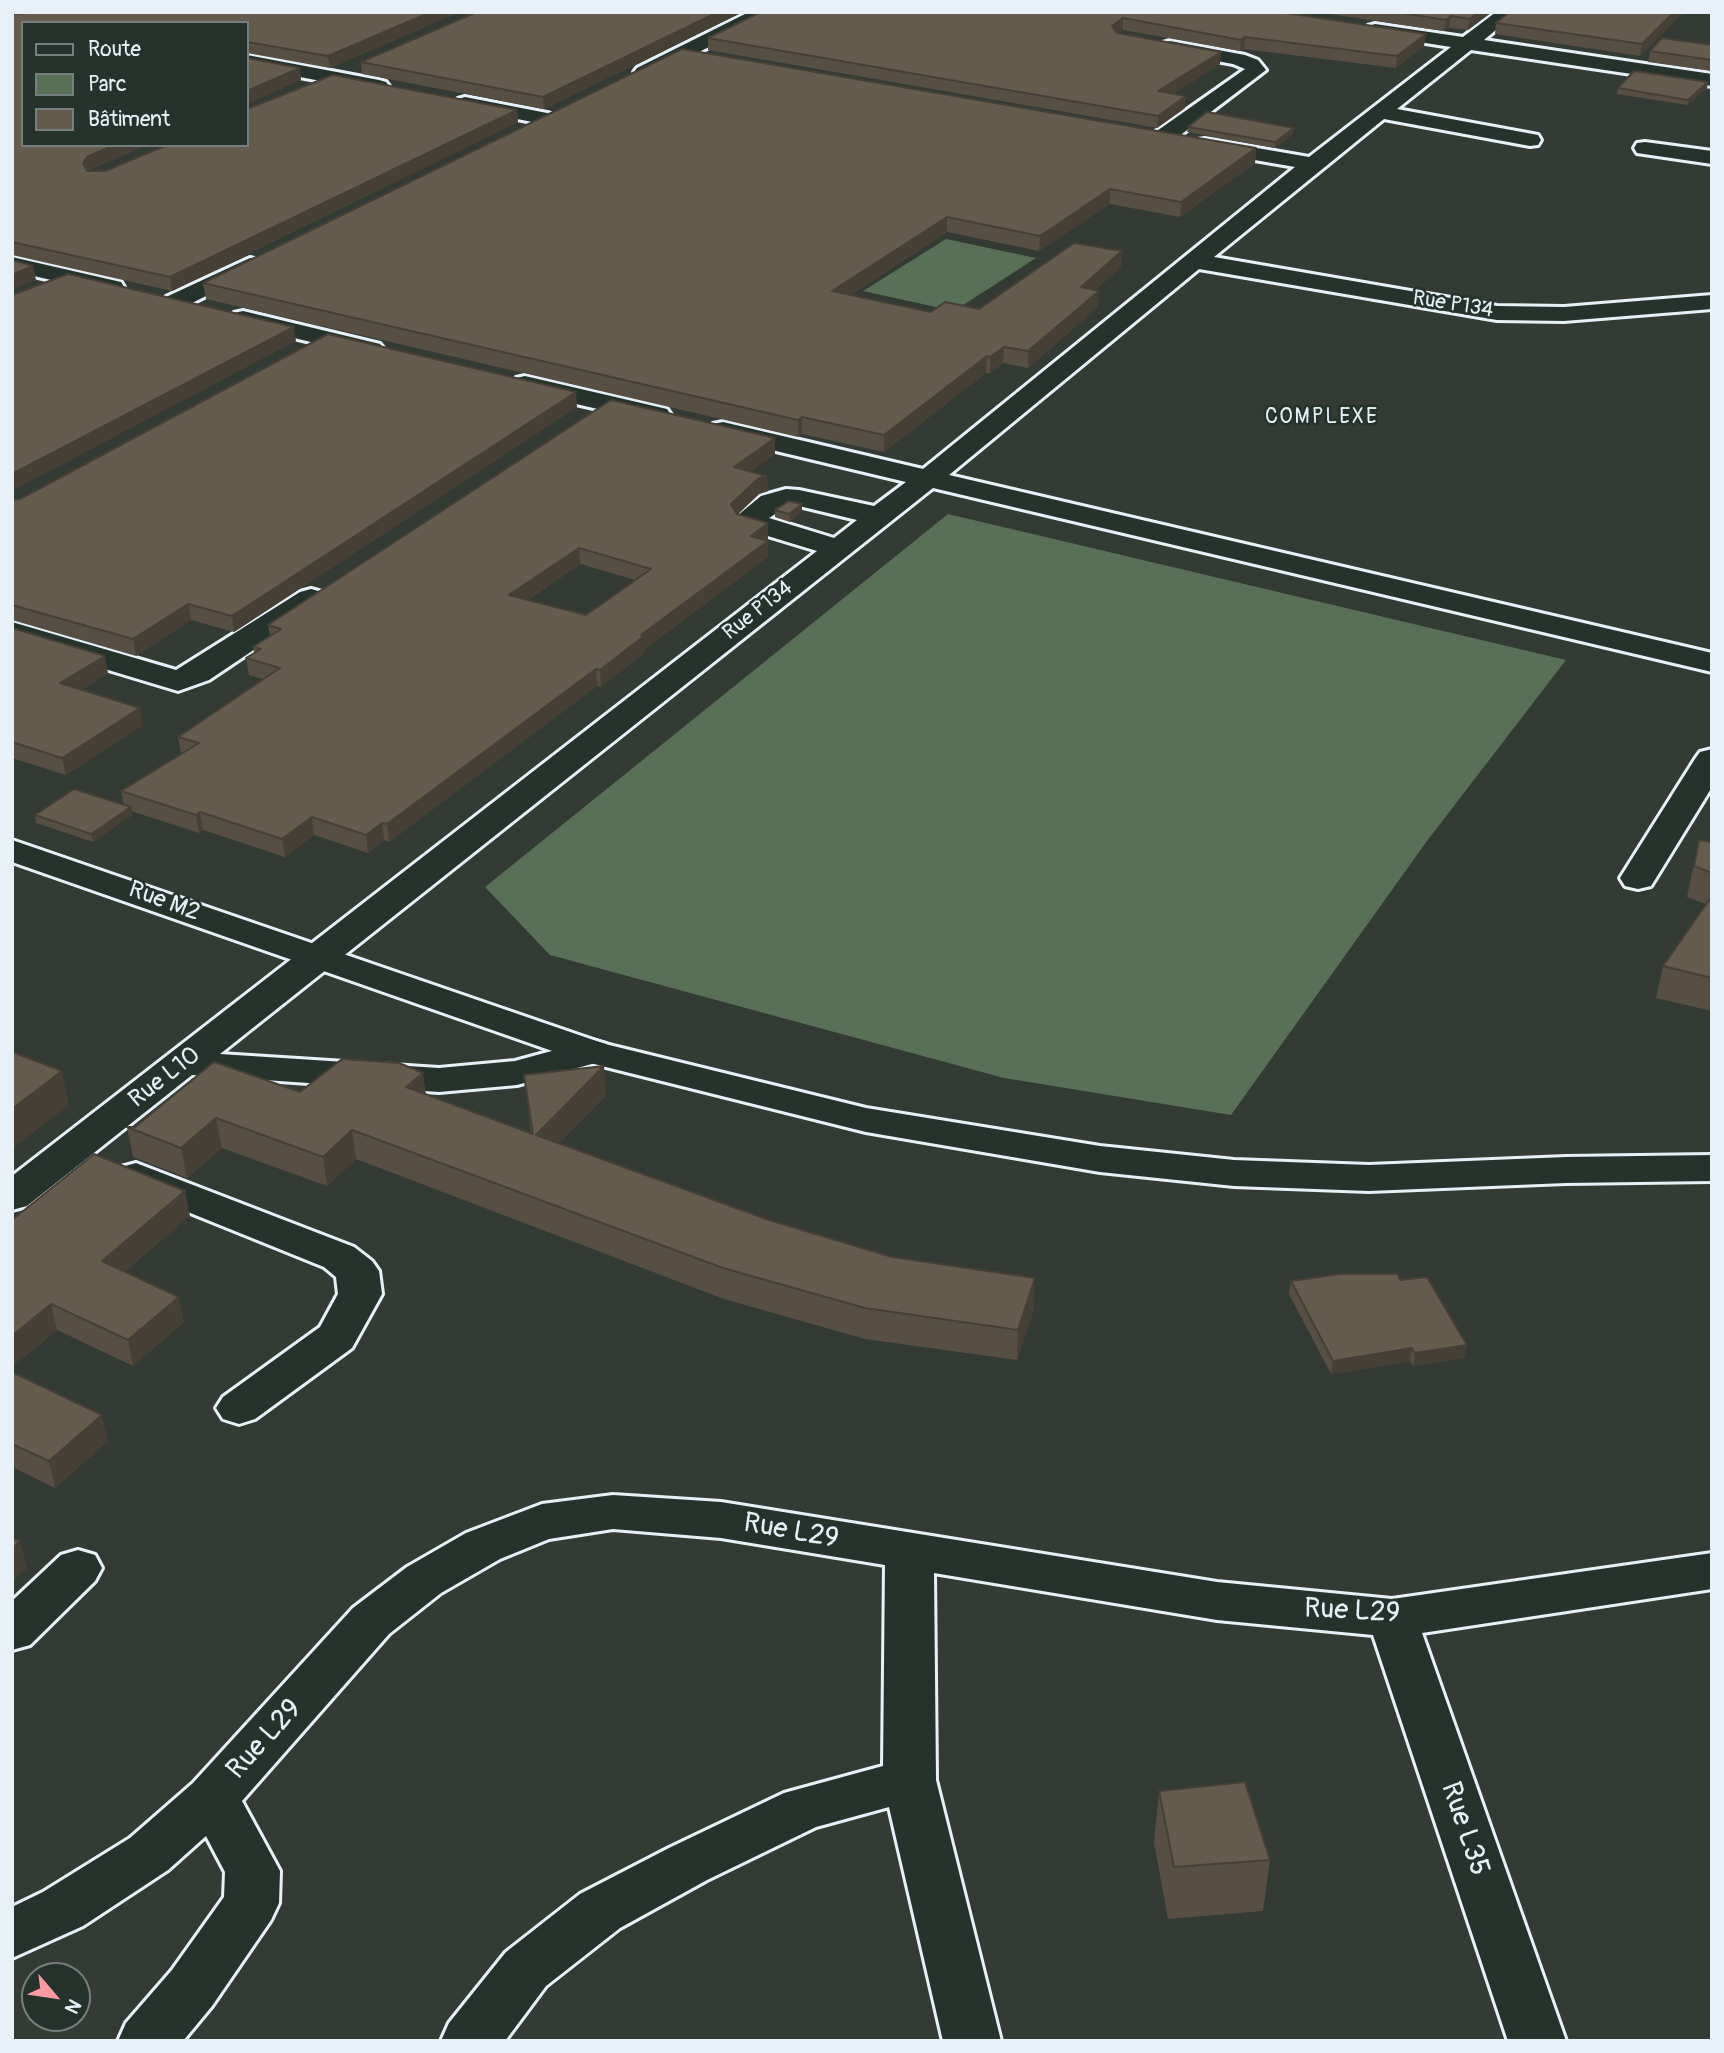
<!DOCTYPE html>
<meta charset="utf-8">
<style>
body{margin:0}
#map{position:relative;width:1724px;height:2053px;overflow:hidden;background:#333b34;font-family:Pangolin,sans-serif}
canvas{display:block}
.frame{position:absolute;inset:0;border:14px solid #e8f1f8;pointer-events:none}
.legend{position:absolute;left:21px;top:21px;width:228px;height:126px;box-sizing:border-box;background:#26332d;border:2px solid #747f7e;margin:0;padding:9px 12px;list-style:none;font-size:21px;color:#e8f1f8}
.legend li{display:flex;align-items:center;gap:14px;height:35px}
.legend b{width:35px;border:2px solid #747f7e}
.north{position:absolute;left:21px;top:1962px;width:70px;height:70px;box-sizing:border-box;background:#26332d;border:2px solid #747f7e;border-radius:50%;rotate:119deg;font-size:19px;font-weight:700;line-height:28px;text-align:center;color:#e8f1f8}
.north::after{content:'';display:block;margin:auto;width:24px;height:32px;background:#ff9aa2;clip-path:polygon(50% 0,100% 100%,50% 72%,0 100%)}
</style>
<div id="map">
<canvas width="1724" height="2053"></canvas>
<div class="frame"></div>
<ul class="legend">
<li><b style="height:9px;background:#26332d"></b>Route</li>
<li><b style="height:19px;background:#587055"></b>Parc</li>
<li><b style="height:19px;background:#655c4e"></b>Bâtiment</li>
</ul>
<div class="north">N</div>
</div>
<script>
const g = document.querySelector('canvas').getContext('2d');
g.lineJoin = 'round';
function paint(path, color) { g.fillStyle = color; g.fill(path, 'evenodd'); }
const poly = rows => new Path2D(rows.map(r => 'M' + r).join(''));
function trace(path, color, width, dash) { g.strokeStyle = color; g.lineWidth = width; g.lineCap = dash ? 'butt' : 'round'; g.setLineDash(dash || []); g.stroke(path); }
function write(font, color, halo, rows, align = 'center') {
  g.font = font + ' Pangolin,sans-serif'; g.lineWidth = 5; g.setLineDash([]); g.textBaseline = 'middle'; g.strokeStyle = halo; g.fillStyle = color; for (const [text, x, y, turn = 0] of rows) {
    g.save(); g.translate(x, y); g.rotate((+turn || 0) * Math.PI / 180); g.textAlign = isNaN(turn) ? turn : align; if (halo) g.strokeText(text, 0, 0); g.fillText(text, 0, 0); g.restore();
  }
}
paint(poly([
 [946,239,1036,258,954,311,863,291],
 [948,514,1566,660,1427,841,1231,1115,1004,1078,550,955,485,887]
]), '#587055');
const minor = poly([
 [749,12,773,12,771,16,651,76,637,76,634,72,637,68,749,12],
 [1496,12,1517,12,1484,40,1712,74,1712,86,1471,50,1397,109,1538,135,1541,140,1538,145,1530,146,1384,119,1214,257,1497,306,1564,307,1712,295,1712,309,1564,321,1497,320,1199,269,949,475,1712,653,1712,672,933,488,220,1054,439,1068,515,1061,592,1040,606,1044,611,1052,606,1060,517,1085,439,1092,192,1075,27,1206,12,1210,12,1176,817,551,738,527,734,521,738,515,761,496,786,489,799,490,874,506,906,482,713,436,710,430,713,424,723,422,923,469,1295,167,1197,150,1194,145,1197,140,1205,139,1309,157,1451,47,1368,34,1365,30,1368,26,1375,24,1463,37,1496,12],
 [788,506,799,506,857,520,834,538,769,518,788,506],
 [1170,41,1245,55,1258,60,1266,70,1170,143,1162,144,1154,143,1151,138,1154,133,1245,69,1233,64,1163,51,1160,47,1163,43,1170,41],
 [247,55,379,80,386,82,389,86,386,90,379,92,247,67,247,55],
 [465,97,547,113,554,115,557,119,554,123,547,125,458,107,455,103,458,99,465,97],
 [1645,142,1712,151,1712,164,1637,153,1634,148,1637,143,1645,142],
 [12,257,121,282,124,287,121,292,112,294,12,271,12,257],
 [250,258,258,260,262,265,258,270,184,307,175,309,166,307,163,302,166,297,250,258],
 [243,311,380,344,384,349,380,354,371,357,234,323,231,318,234,313,243,311],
 [525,376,667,409,671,415,667,421,658,423,516,390,512,384,516,378,525,376],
 [311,589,322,592,326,598,322,604,209,680,178,691,12,641,12,622,176,670,300,592,311,589],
 [1712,749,1712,787,1656,878,1651,886,1638,889,1625,886,1620,878,1695,759,1700,752,1712,749],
 [136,1163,354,1247,372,1261,379,1271,382,1294,352,1348,255,1419,239,1424,223,1419,216,1408,223,1397,320,1327,338,1294,336,1277,324,1267,121,1185,115,1176,121,1167,136,1163],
 [613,1495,721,1502,1217,1582,1392,1599,1712,1553,1712,1589,1422,1633,1566,2041,1508,2041,1373,1635,1217,1620,934,1573,936,1780,1001,2041,943,2041,889,1807,816,1827,707,1880,620,1928,546,1986,505,2041,441,2041,449,2023,506,1952,580,1894,669,1848,784,1793,883,1766,885,1565,721,1538,613,1529,549,1539,500,1559,441,1593,389,1634,242,1801,280,1871,279,1903,271,1920,212,2006,183,2041,118,2041,126,2023,172,1970,224,1897,225,1872,206,1836,168,1870,83,1926,12,1958,12,1907,43,1892,130,1838,193,1783,353,1608,407,1567,466,1533,542,1504,613,1495],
 [78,1550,95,1555,102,1568,95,1581,30,1645,12,1650,12,1601,61,1555,78,1550]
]);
const major = poly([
 [12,840,605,1044,866,1108,1100,1146,1234,1160,1369,1165,1566,1157,1712,1155,1712,1181,1566,1183,1369,1191,1234,1186,1100,1172,866,1132,578,1060,12,862,12,840]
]);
trace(minor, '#e8f1f8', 6);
trace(major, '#e8f1f8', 6);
paint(minor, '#26332d');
paint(major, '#26332d');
paint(poly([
 [25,12,459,12,330,68,247,53,247,23,23,145,147,145,89,170,88,171,105,171,517,110,518,122,172,291,12,255,12,14,30,13],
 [477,12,743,12,544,109,362,74,361,62],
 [761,12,1281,12,1424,46,1396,68,1244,49,1240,51,1123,30,1118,33,1220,64,1173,94,1185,108,1157,128,708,50,708,38],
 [1317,12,1492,12,1468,30,1449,28,1444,31],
 [1509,12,1684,12,1640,56,1495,34,1496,23],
 [1712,45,1712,71,1648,62,1650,51],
 [1708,82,1707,88,1687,105,1617,94,1618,88],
 [1188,127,1293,134,1275,148,1187,132],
 [1256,148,1255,163,1180,217,1110,204,1039,251,947,232,851,295,931,312,979,309,1121,267,1095,290,1099,291,1098,307,1028,368,1003,363,990,373,986,373,884,452,802,434,798,437,206,299,203,283],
 [577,407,234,632,191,620,136,656,12,620,12,500],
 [775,454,751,471,767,476,768,491,759,494,738,514,768,523,768,539,766,540,768,541,768,557,645,649,645,652,601,687,597,686,389,842,384,840,368,853,314,835,285,857,203,830,199,833,131,811,132,815,93,842,36,823,35,815,124,805,121,791,181,754,178,737,263,679,249,675,246,658,254,653,253,647,270,636,268,625],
 [580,564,635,580,586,615,528,600],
 [775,510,802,511,790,522,775,517],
 [12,628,108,673,81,690,143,725,66,775,12,758],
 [1699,840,1712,842,1712,1011,1656,998,1663,966,1706,904,1687,897],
 [524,1075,606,1095,559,1143,769,1220,1034,1309,1017,1360,865,1339,724,1299,356,1159,327,1186,222,1148,187,1178,133,1157,127,1127,135,1127,300,1092,426,1094,531,1133],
 [190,1216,124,1272,184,1322,133,1366,57,1330,12,1367,12,1220],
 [1400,1280,1465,1358,1413,1366,1410,1361,1331,1374,1289,1294,1291,1281],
 [12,1372,108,1441,55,1488,12,1467],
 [1159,1791,1270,1860,1263,1911,1168,1919,1154,1843]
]), '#574f43');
paint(poly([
 [431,12,459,12,330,68,328,56],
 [718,12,743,12,544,109,543,97],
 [1478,12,1492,12,1468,30,1470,19],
 [1674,12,1684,12,1640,56,1642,44],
 [1451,16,1449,28,1444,31,1446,20],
 [1123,18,1123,30,1111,38,1112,26],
 [1426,34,1424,46,1396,68,1397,56],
 [1245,37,1244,49,1240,51,1241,40],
 [1221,52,1220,64,1158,104,1158,91],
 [300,68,301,80,247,104,247,91],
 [1708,82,1707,88,1687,105,1688,100],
 [1186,96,1185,108,1157,128,1158,116],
 [517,110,518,122,172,291,170,277],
 [1294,128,1293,134,1275,148,1275,142],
 [114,145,147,145,89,170,85,176,83,163,87,157],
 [1256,148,1255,163,1180,217,1181,202],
 [1110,189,1110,204,1039,251,1040,236],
 [947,217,947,232,833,307,832,291],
 [1122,251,1121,267,1080,303,1081,287],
 [33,266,36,280,12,290,12,275],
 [1099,291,1098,307,1028,368,1028,351],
 [294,327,296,341,12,491,12,474],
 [1004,347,1003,363,990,373,990,357],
 [987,356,986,373,884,452,884,435],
 [576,392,577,407,234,632,232,616],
 [802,417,802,434,798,437,798,420],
 [775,438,775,454,735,483,734,467],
 [767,476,768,491,759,494,732,520,731,504,759,478],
 [802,504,802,511,790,522,789,514],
 [768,523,768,539,751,552,751,536],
 [768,541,768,557,645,649,645,652,601,687,600,670,641,635],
 [579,548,580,564,511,611,509,595],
 [188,604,191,620,136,656,133,639],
 [105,656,108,673,64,700,60,683],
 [596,669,597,686,389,842,387,824],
 [140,708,143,725,66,775,62,758],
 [131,807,132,815,93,842,91,834],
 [200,812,203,830,199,833,196,815],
 [312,817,314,835,285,857,282,839],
 [382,823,384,840,368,853,366,835],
 [604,1066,606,1095,539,1164,536,1135],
 [62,1071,69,1105,12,1149,12,1109],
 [423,1073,427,1102,406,1087],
 [216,1118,222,1148,187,1178,181,1148],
 [352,1130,356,1159,327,1186,323,1157],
 [185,1191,190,1216,107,1286,102,1261],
 [1035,1278,1034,1309,1017,1360,1018,1330],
 [179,1297,184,1322,133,1366,128,1340],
 [51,1304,57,1330,12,1367,12,1336],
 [1467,1345,1465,1358,1413,1366,1415,1353],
 [1412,1348,1410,1361,1331,1374,1333,1361],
 [102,1415,108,1441,55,1488,49,1461],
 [20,1541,27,1568,12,1582,12,1549]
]), '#474037');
const building = poly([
 [47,12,431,12,328,56,247,42,247,23,23,23,23,145,114,145,87,157,83,163,87,171,105,171,167,145,247,145,247,109,333,75,517,110,170,277,12,242,12,14,47,12],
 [477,12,718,12,543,97,361,62,477,12],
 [761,12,1280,12,1426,34,1397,56,1245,37,1241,40,1123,18,1112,26,1117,33,1221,52,1158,91,1186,96,1158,116,708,38,761,12],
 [1396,12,1478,12,1470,19,1451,16,1446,20,1396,12],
 [1509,12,1674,12,1642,44,1496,23,1509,12],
 [1662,38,1712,45,1712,60,1650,51,1662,38],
 [682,49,1256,148,1181,202,1110,189,1040,236,947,217,832,291,931,312,945,302,979,309,1074,243,1122,251,1081,287,1099,291,1028,351,1004,347,990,357,987,356,884,435,802,417,798,420,203,283,682,49],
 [247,58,300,68,247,91,247,58],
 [1634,71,1708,82,1688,100,1618,88,1634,71],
 [1207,112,1294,128,1275,142,1188,127,1207,112],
 [12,260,33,266,12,275,12,260],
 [68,274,294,327,12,474,12,295,68,274],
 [328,334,576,392,232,616,188,604,133,639,12,605,12,500,20,499,328,334],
 [611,400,775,438,734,467,767,476,759,478,731,504,737,514,768,523,751,536,768,541,641,635,644,636,600,670,596,669,387,824,382,823,366,835,312,817,282,839,200,812,196,815,121,791,199,743,178,737,280,668,246,658,261,649,253,647,281,629,268,625,611,400],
 [579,548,651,569,586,615,509,595,579,548],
 [789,501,802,504,789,514,775,510,789,501],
 [12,628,105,656,60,683,140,708,62,758,12,742,12,628],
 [74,789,131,807,91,834,35,815,74,789],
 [1699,840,1712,842,1712,873,1694,866,1699,840],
 [1712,896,1712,978,1663,966,1712,896],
 [12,1052,62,1071,12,1109,12,1052],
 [342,1059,399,1063,423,1073,406,1087,533,1134,524,1075,604,1066,536,1135,769,1220,892,1257,1035,1278,1018,1330,865,1308,723,1268,352,1130,323,1157,216,1118,181,1148,127,1127,135,1127,214,1062,300,1092,342,1059],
 [94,1154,185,1191,102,1261,179,1297,128,1340,51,1304,12,1336,12,1220,94,1154],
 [1340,1274,1398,1274,1400,1280,1427,1277,1467,1345,1415,1353,1412,1348,1333,1361,1291,1281,1340,1274],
 [12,1372,102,1415,49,1461,12,1444,12,1372],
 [12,1538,20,1541,12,1549,12,1538],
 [1245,1782,1270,1860,1174,1867,1159,1791,1245,1782]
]);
paint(building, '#655c4e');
trace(building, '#474037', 2);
write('21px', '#e8f1f8', '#26332d', [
 ["Rue P134",1453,305,9],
 ["Rue P134",758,611,-38]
]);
g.letterSpacing = '2px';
write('21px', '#e8f1f8', '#26332d', [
 ["COMPLEXE",1322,418]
]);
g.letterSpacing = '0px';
write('24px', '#e8f1f8', '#26332d', [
 ["Rue M2",164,902,20],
 ["Rue L10",165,1078,-38]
]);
write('28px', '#e8f1f8', '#26332d', [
 ["Rue L29",791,1532,10],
 ["Rue L29",1352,1612,3],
 ["Rue L29",265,1740,-48],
 ["Rue L35",1464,1829,71]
]);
</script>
